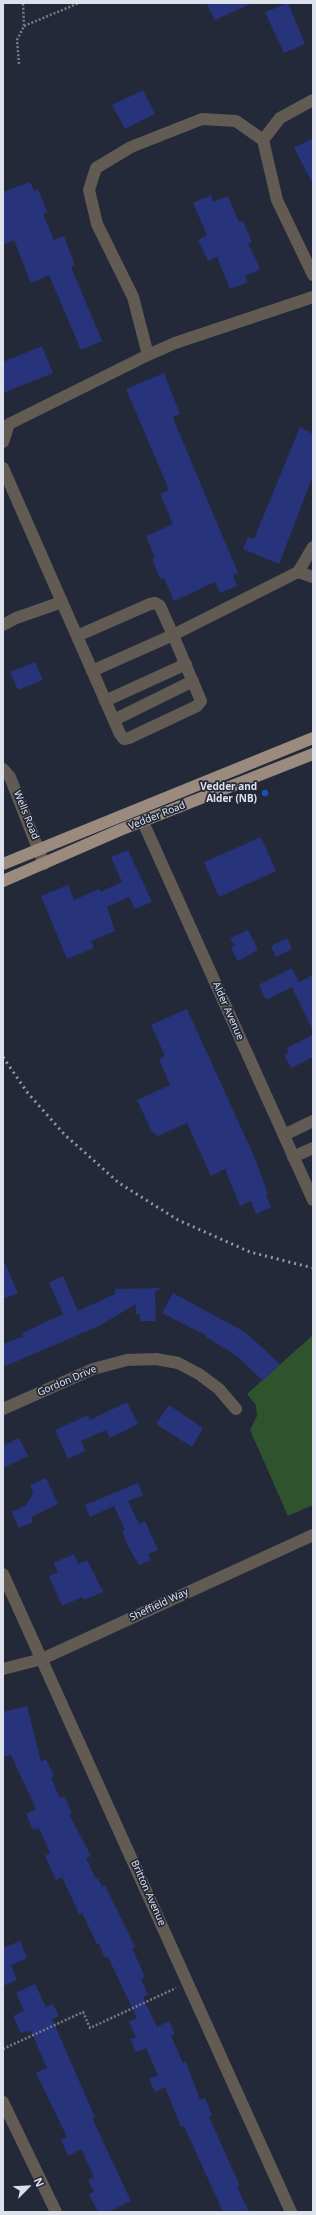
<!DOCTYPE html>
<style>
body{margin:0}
#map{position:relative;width:316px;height:2215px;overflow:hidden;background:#242939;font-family:"Noto Sans",sans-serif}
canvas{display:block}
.frame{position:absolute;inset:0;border:4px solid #dde1ec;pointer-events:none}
.north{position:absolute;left:8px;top:2167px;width:40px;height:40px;-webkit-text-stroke:3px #242939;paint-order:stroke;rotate:66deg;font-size:11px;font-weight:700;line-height:16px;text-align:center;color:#dde1ec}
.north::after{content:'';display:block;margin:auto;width:14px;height:18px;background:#dde1ec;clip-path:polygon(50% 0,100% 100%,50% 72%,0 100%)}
</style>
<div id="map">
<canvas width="316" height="2215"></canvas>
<div class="frame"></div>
<div class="north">N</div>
</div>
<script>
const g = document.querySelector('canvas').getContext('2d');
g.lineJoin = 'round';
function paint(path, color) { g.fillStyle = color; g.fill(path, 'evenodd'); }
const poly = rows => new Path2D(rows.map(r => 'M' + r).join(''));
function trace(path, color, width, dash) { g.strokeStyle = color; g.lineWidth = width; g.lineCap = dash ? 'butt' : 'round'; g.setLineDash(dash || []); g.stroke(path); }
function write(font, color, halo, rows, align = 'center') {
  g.font = font + ' "Noto Sans",sans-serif'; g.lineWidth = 3.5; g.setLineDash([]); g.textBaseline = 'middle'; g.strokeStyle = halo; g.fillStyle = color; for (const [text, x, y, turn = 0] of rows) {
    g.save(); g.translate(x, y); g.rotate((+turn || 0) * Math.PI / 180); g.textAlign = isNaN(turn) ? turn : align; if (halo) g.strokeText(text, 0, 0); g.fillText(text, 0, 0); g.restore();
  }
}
paint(poly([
 [313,1335,313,1505,288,1516,250,1430,257,1416,256,1405,247,1394]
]), '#2f542d');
paint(poly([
 [206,3,252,3,215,20],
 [288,3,305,44,284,53,265,12],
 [143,90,155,114,125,129,112,105],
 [313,138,313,184,294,148],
 [30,182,34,191,38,189,47,212,43,214,54,240,64,236,75,265,71,267,102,341,81,350,49,275,31,283,14,240,3,245,3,192],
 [211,195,213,202,228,196,239,222,243,221,252,242,248,243,260,269,245,276,248,282,230,289,217,257,208,261,198,240,207,235,193,203],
 [42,346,53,373,3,393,3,362],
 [164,373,180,414,173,417,175,423,238,573,233,575,237,586,220,593,215,582,174,601,164,578,160,579,152,559,155,558,146,536,173,524,160,494,169,490,126,389],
 [300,427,313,434,313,476,279,564,243,549,248,537,254,539],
 [35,662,43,680,18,690,10,672],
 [261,837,276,871,219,897,204,862],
 [128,850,152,902,135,909,129,897,107,907,115,931,91,941,94,948,67,959,41,896,68,885,74,900,99,889,100,892,122,882,111,857],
 [248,930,258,950,238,961,231,948,235,946,230,938],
 [287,938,292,949,276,957,271,946],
 [292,968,299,982,313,975,313,1031,292,987,266,1000,259,985],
 [187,1009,254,1156,268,1194,266,1195,271,1207,256,1214,251,1201,240,1206,225,1169,211,1176,187,1123,158,1136,152,1132,137,1100,170,1085,159,1059,165,1056,151,1025],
 [313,1035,313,1057,291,1068,284,1055,289,1052,287,1048],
 [3,1259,18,1293,3,1299],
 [63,1276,78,1311,115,1294,115,1289,162,1288,155,1292,156,1321,140,1321,140,1314,136,1314,136,1304,99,1326,3,1367,3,1344,24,1336,22,1333,63,1314,49,1283],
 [173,1293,245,1332,280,1364,263,1381,237,1356,206,1337,207,1336,162,1313],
 [127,1402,138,1424,110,1438,106,1430,81,1441,85,1451,68,1459,55,1430,88,1415,90,1420],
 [169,1405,203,1428,192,1447,156,1424],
 [19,1438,28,1456,3,1468,3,1446],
 [46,1478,58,1504,31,1517,33,1522,19,1528,12,1512,26,1505,33,1493,30,1485],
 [138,1483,143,1495,128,1501,139,1524,145,1521,158,1550,148,1554,151,1560,139,1565,128,1546,122,1531,125,1530,114,1506,90,1517,85,1505],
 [74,1554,78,1564,87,1560,103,1592,84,1600,82,1597,62,1606,49,1576,58,1572,53,1563],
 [27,1706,41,1762,46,1759,54,1776,51,1778,60,1798,64,1796,72,1813,69,1814,91,1856,86,1858,96,1879,98,1878,102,1887,105,1885,135,1947,132,1948,145,1977,141,1979,148,1995,143,1997,157,2027,169,2021,175,2034,171,2036,183,2063,186,2062,200,2100,205,2098,212,2115,209,2117,240,2186,237,2187,249,2212,223,2212,184,2126,181,2127,165,2087,155,2092,149,2079,158,2075,146,2048,136,2052,130,2039,136,2037,129,2022,137,2018,108,1957,105,1958,99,1944,97,1944,82,1913,79,1914,62,1877,56,1880,45,1856,50,1853,39,1828,33,1830,26,1814,36,1809,11,1755,3,1757,3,1712],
 [20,1941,27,1958,11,1965,17,1980,3,1986,3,1948],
 [35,1984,46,2007,53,2004,59,2016,52,2019,95,2117,92,2118,131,2201,108,2212,98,2212,89,2194,94,2192,88,2180,94,2177,81,2149,68,2156,61,2140,67,2137,36,2073,47,2068,31,2031,21,2033,13,2016,24,2011,16,1993]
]), '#27337b');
trace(poly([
 [24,26,79,3],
 [19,64,17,40,24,26,23,3],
 [3,2049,83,2012,90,2028,176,1988]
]), '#767a88', 2.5, [2, 2]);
trace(poly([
 [313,100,280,118,263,140,277,200,313,275],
 [148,355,133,297,97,224,89,190,96,168,131,147,202,119,236,121,263,140],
 [3,442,9,424,148,355,175,343,313,297],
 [3,468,120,734,124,739,129,738,197,706,201,701,173,635,298,572,313,547],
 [298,572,313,577],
 [3,625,16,618,62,602],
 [77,636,150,604,155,603,160,606,173,635,92,671],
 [105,701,186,664],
 [114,720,193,681],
 [3,769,10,777,44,864],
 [143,822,313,1200],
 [284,1135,313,1121],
 [293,1157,313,1148],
 [3,1409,93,1369,127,1360,156,1359,178,1363,199,1374,219,1389,236,1409],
 [3,1574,291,2212],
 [3,1669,42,1659,313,1535],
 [3,2102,56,2212]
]), '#625b54', 12);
trace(poly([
 [3,864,313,738],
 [3,881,120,830,313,754]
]), '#9a8b7e', 12);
trace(poly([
 [3,1057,27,1092,65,1135,119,1183,178,1220,250,1252,313,1268]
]), '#9398a5', 3, [2, 4]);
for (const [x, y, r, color] of [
 [265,793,4,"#1a4fb4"]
]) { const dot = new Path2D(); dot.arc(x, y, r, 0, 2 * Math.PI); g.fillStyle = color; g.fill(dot); trace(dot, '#242939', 1.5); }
write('bold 10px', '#dde1ec', '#242939', [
 ["Vedder and",257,787],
 ["Alder (NB)",257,799]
], 'right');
write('10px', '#dde1ec', '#242939', [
 ["Wells Road",26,815,68],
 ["Vedder Road",157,816,-22],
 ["Alder Avenue",228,1011,66],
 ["Gordon Drive",67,1381,-23],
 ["Sheffield Way",159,1605,-25],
 ["Britton Avenue",148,1893,66]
]);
</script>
